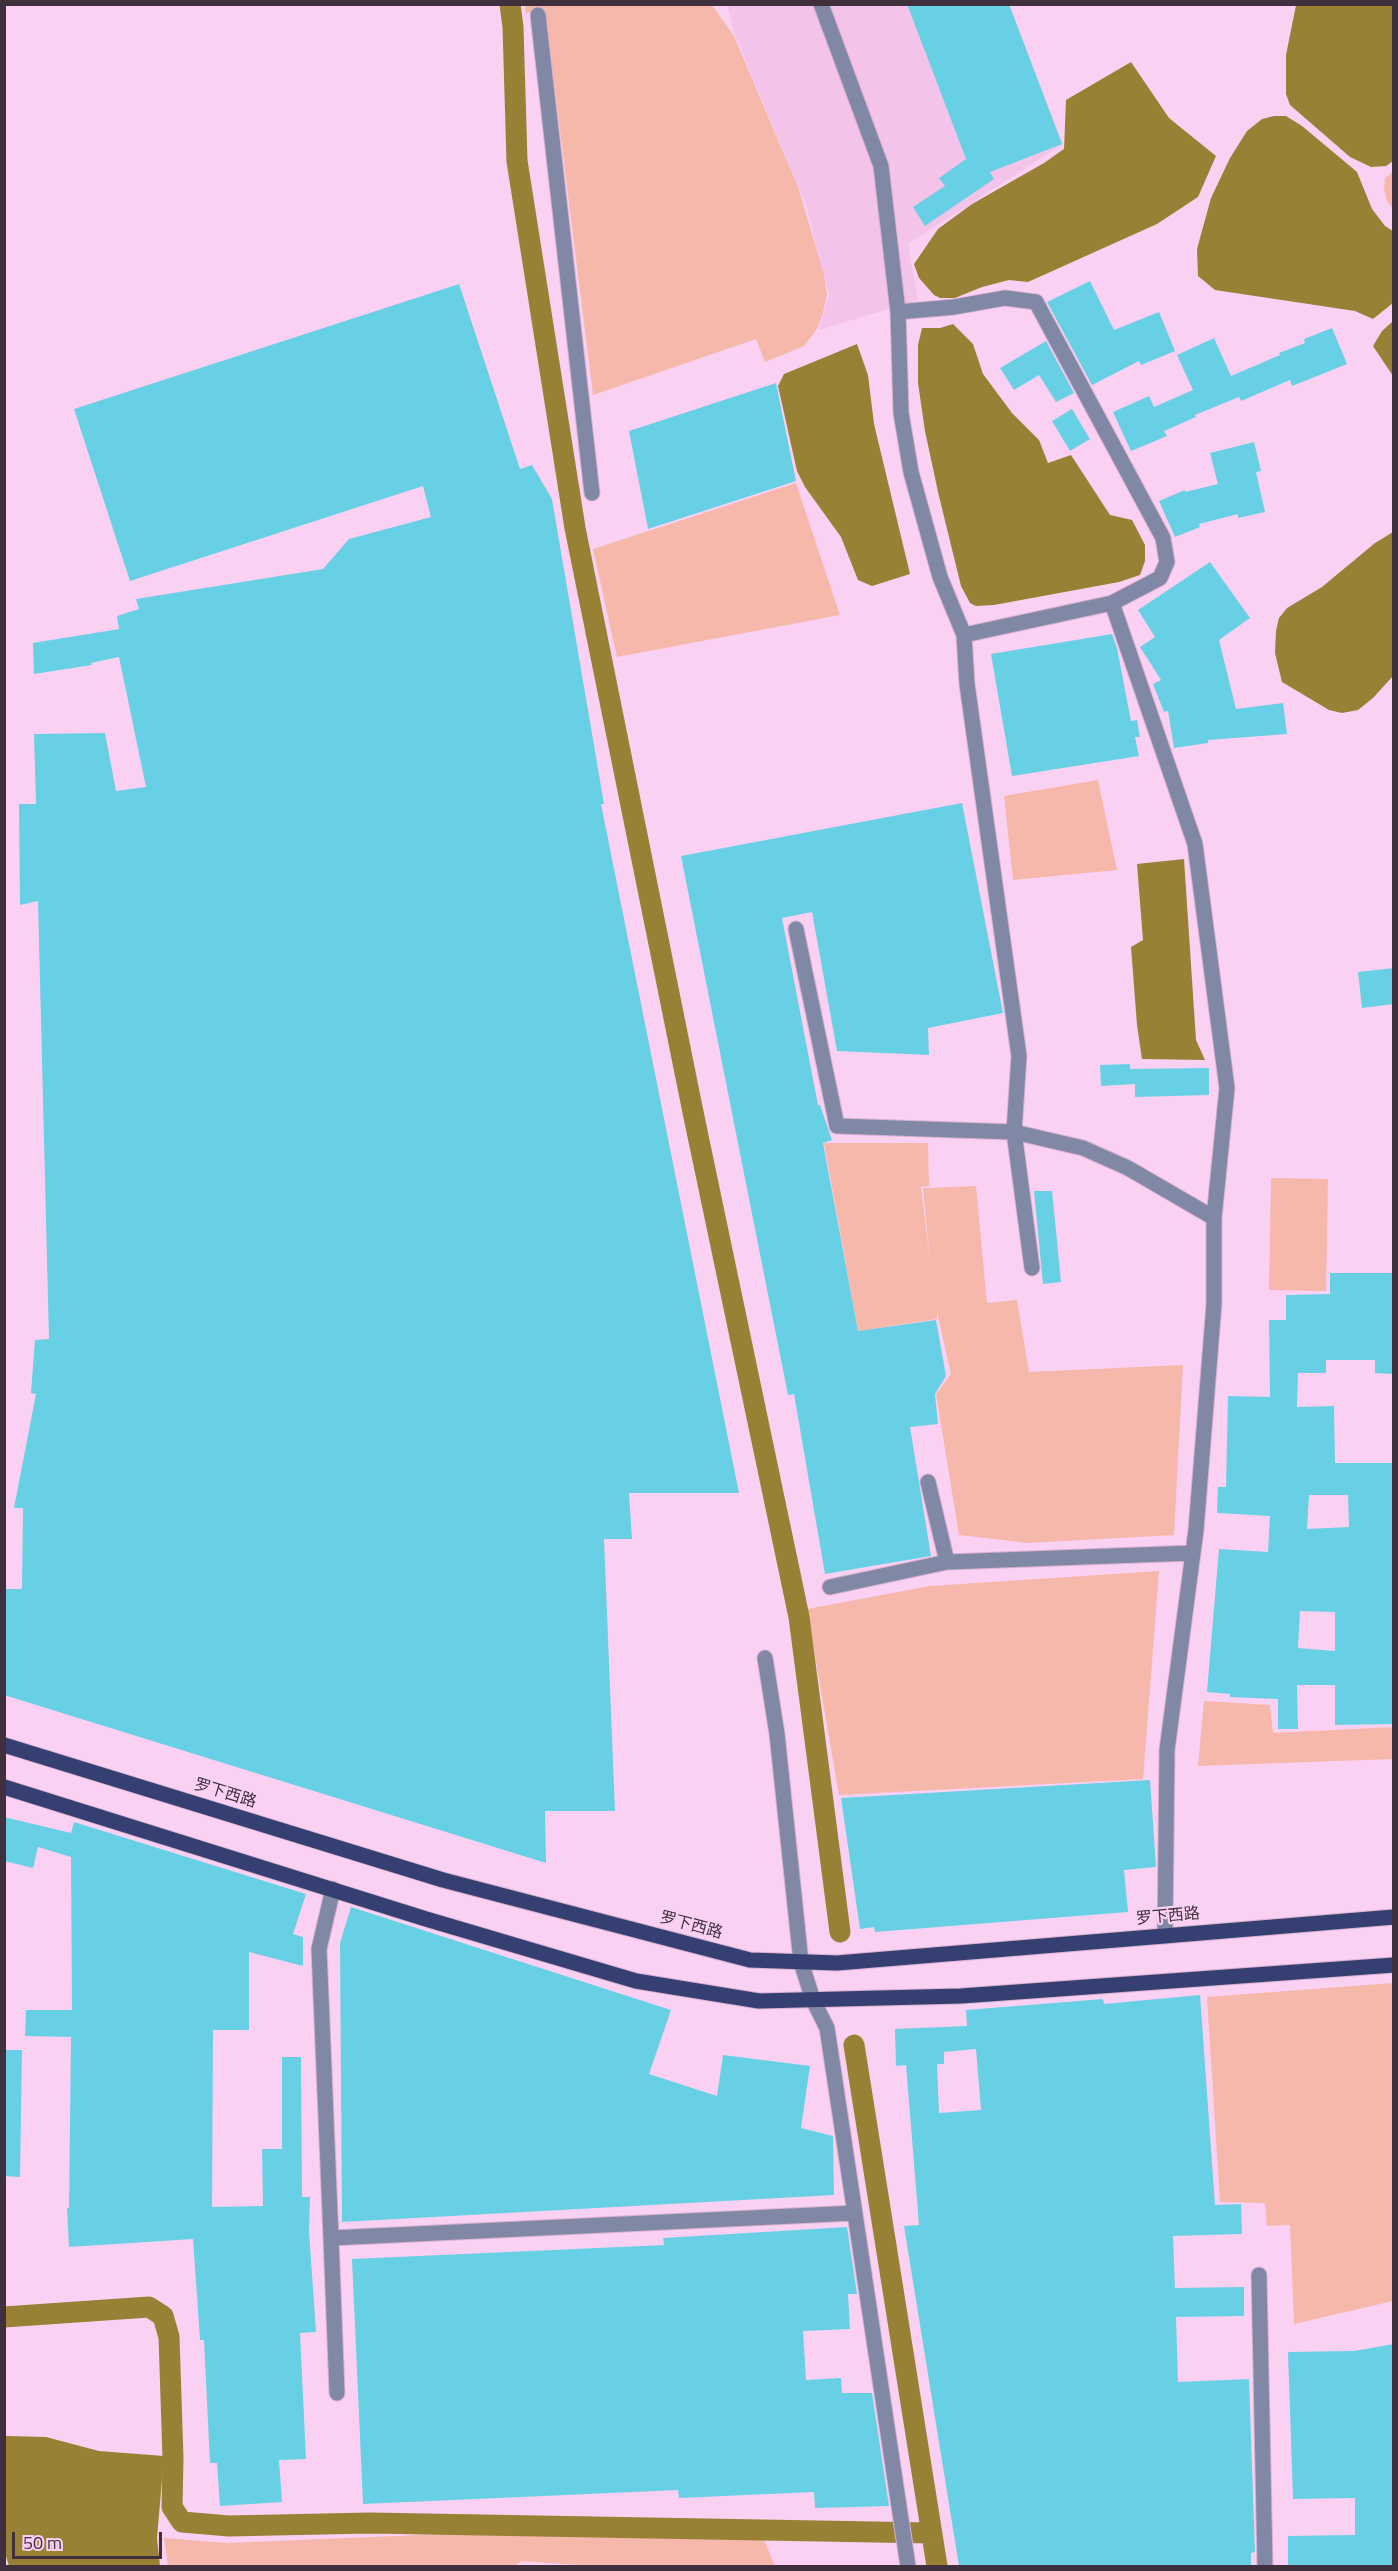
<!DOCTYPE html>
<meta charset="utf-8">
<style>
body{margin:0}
#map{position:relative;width:1398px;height:2571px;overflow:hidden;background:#fbd1f3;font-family:"Titillium Web",sans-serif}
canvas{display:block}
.frame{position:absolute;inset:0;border:6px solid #40303d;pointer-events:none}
.scale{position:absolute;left:12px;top:2532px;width:150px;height:27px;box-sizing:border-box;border:3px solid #40303d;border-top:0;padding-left:8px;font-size:18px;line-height:21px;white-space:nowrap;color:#40303d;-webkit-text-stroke:4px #fbd1f3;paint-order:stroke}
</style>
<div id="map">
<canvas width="1398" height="2571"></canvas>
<div class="frame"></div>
<div class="scale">50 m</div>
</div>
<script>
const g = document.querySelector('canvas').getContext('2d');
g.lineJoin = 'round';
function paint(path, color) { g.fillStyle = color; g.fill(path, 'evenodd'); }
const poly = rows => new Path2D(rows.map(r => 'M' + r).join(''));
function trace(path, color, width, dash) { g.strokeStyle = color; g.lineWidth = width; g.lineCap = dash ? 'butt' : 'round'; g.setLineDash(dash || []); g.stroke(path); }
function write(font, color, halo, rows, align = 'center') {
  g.font = font + ' "Titillium Web","Noto Sans SC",sans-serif'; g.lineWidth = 4.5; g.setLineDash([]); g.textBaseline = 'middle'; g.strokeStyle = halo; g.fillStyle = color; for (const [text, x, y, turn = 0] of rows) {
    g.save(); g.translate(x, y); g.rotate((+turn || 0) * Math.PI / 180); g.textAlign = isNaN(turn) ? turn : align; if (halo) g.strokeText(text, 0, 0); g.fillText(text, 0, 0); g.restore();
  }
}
paint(poly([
 [727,5,1009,5,1063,144,908,244,918,300,819,330,829,295,807,208,735,35]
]), '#f3c3ea');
paint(poly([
 [525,5,712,5,734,36,798,187,824,274,827,295,822,317,817,329,804,346,765,362,756,339,593,395,545,10,526,13],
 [1393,172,1393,209,1387,201,1384,188,1385,178],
 [796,483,840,615,617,657,593,549],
 [1098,780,1117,870,1013,880,1004,796],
 [824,1143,928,1143,929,1186,921,1187,930,1261,923,1188,976,1186,987,1303,1017,1300,1029,1372,1183,1365,1174,1535,1028,1543,959,1535,936,1394,951,1374,937,1312,937,1319,858,1331],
 [1271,1178,1328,1179,1326,1291,1269,1290],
 [1159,1571,1143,1779,839,1795,807,1609,930,1586],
 [1204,1701,1270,1705,1273,1733,1393,1727,1393,1759,1198,1766],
 [1393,1983,1393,2301,1294,2324,1290,2225,1267,2226,1265,2203,1220,2202,1207,1997],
 [467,2533,764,2540,775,2566,592,2566,521,2561,514,2566,168,2566,164,2538,227,2543]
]), '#f6b8aa');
paint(poly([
 [1296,5,1393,5,1393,161,1386,166,1371,167,1350,157,1290,105,1286,94,1286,55],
 [1131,62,1169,118,1216,156,1198,197,1157,224,1028,282,1009,280,982,287,955,298,940,298,934,295,919,278,914,264,938,229,972,204,1044,163,1064,149,1066,100],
 [1274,116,1286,116,1302,126,1357,172,1372,209,1385,226,1393,231,1393,303,1373,319,1355,311,1215,290,1198,276,1197,249,1211,198,1230,158,1247,131,1262,119],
 [1393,321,1393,376,1373,346,1382,331],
 [953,324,973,344,983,374,1012,413,1039,440,1048,463,1071,455,1110,515,1132,520,1145,545,1145,561,1140,575,1119,582,994,605,976,606,970,603,961,586,938,492,925,431,918,383,918,345,922,328,940,328],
 [857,344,868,375,874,424,910,574,872,586,858,580,841,537,805,487,797,471,778,386,784,374],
 [1393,532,1393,676,1373,698,1358,710,1342,713,1329,710,1282,682,1275,653,1276,631,1279,618,1287,608,1322,587,1375,543],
 [1184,859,1196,1040,1205,1060,1142,1059,1137,1025,1131,947,1143,940,1137,864],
 [6,2436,46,2437,99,2451,164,2456,157,2538,160,2566,9,2566,4,2550]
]), '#988134');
trace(poly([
 [510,4,513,27,517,161,575,528,694,1117,799,1617,840,1932],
 [854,2045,937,2566],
 [4,2317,149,2307,163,2316,169,2337,173,2458,172,2507,182,2522,229,2526,370,2523,931,2533]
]), '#988134', 21);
paint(poly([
 [907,4,1009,4,1062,144,990,172,994,179,925,226,913,207,945,186,939,178,966,159],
 [1090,281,1114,330,1159,312,1175,351,1141,365,1139,361,1092,385,1047,302],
 [459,284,520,469,532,465,552,499,604,804,601,804,739,1493,629,1493,632,1539,604,1539,615,1811,545,1811,546,1863,4,1695,4,1589,22,1589,23,1508,14,1508,36,1394,31,1393,35,1340,49,1339,38,901,20,905,19,804,36,804,34,734,105,733,116,791,146,787,119,657,91,663,92,665,34,674,33,643,119,629,117,616,139,609,136,599,323,569,349,539,431,517,423,486,130,581,74,409],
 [1332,328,1347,364,1292,386,1290,380,1241,401,1239,397,1195,415,1196,417,1164,431,1167,436,1131,451,1113,412,1149,396,1154,407,1193,390,1177,355,1214,338,1231,376,1280,355,1279,353,1305,343,1304,339],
 [1046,341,1074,393,1056,402,1039,375,1014,390,1000,368],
 [776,383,796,481,648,529,629,431],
 [1072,409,1090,439,1070,451,1052,421],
 [1254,442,1261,471,1256,472,1265,512,1238,518,1238,514,1199,524,1200,527,1175,537,1159,501,1185,490,1185,492,1218,484,1210,453],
 [1210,562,1250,618,1219,640,1236,709,1283,703,1287,734,1208,740,1208,743,1174,748,1168,711,1164,712,1153,684,1161,680,1140,647,1155,637,1138,610],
 [1112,634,1117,648,1131,721,1137,720,1140,737,1135,737,1139,756,1012,776,991,654],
 [962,803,1003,1013,928,1028,929,1055,837,1051,812,912,782,918,818,1105,820,1105,832,1140,823,1143,858,1331,936,1320,946,1376,935,1394,938,1424,910,1427,931,1556,825,1574,794,1394,788,1395,681,856],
 [1394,968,1394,1004,1362,1008,1358,972],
 [1130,1064,1130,1069,1209,1068,1209,1095,1135,1097,1135,1084,1101,1086,1100,1065],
 [1034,1191,1052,1191,1061,1282,1043,1284],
 [1330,1273,1394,1273,1394,1374,1375,1373,1375,1360,1326,1360,1326,1373,1298,1373,1297,1407,1334,1406,1335,1463,1394,1463,1394,1724,1335,1725,1335,1685,1297,1685,1298,1729,1278,1729,1278,1699,1230,1697,1230,1694,1207,1692,1219,1549,1268,1552,1270,1516,1217,1513,1218,1487,1226,1487,1228,1396,1270,1397,1269,1320,1286,1320,1286,1295,1330,1294],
 [1309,1495,1348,1495,1349,1527,1307,1529],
 [1300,1611,1335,1612,1335,1651,1298,1648],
 [1150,1780,1156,1867,1124,1870,1128,1912,875,1932,874,1927,860,1929,841,1798],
 [4,1817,71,1833,74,1822,306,1894,293,1934,303,1937,303,1966,249,1952,249,2030,213,2030,212,2207,263,2206,262,2149,282,2149,282,2057,301,2057,302,2197,310,2197,309,2231,316,2332,300,2333,306,2459,279,2460,282,2502,220,2506,217,2463,210,2463,204,2340,200,2340,193,2239,69,2247,67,2208,69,2208,71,2037,25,2036,26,2010,72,2010,71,1857,38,1847,33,1868,4,1861],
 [351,1907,671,2010,649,2074,717,2096,723,2055,810,2066,801,2128,833,2136,834,2195,342,2222,340,1943],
 [1200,1995,1215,2205,1241,2204,1242,2234,1173,2236,1175,2288,1244,2287,1244,2316,1176,2317,1178,2382,1249,2379,1255,2552,1251,2553,1251,2566,959,2566,904,2226,919,2225,906,2065,896,2066,895,2029,967,2026,966,2010,1103,1999,1104,2004],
 [976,2049,981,2110,939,2113,937,2064,944,2064,944,2052],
 [4,2050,22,2050,20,2177,4,2176],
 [847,2227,857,2294,848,2294,850,2329,803,2331,806,2380,841,2378,842,2393,872,2393,889,2506,815,2508,814,2492,679,2498,678,2490,363,2504,352,2259,664,2245,663,2238],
 [1394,2344,1394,2566,1288,2566,1288,2536,1355,2535,1355,2498,1293,2499,1288,2352,1354,2351]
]), '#68d0e5');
const minor = poly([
 [821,4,881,166,898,312,954,307,1005,298,1036,302,1163,538,1167,562,1160,578,1112,603,964,635,967,684,1019,1056,1014,1132,1083,1148,1128,1168,1214,1218,1214,1304,1196,1530,1167,1750,1165,1936],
 [538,15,592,493],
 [898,312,901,413,911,472,940,577,964,635],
 [1112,603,1195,844,1227,1088,1214,1218],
 [796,929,837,1126,1014,1132,1032,1268],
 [928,1482,947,1562],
 [830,1587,947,1562,1193,1553],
 [765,1658,777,1734,801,1962,813,2000,827,2028,908,2566],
 [333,1889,319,1949,331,2238,855,2213],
 [331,2238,337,2393],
 [1259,2275,1265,2566]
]);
const major = poly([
 [4,1745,443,1880,750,1960,837,1963,1394,1917],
 [4,1787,426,1919,636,1981,759,2001,961,1996,1394,1965]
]);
trace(minor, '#d6b1cf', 17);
trace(major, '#d6b1cf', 17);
trace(minor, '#8088a5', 15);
trace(major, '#353f71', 15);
write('16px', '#40303d', '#fbd1f3', [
 ["罗下西路",225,1794,17],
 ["罗下西路",1168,1917,-5],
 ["罗下西路",691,1926,15]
]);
</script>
